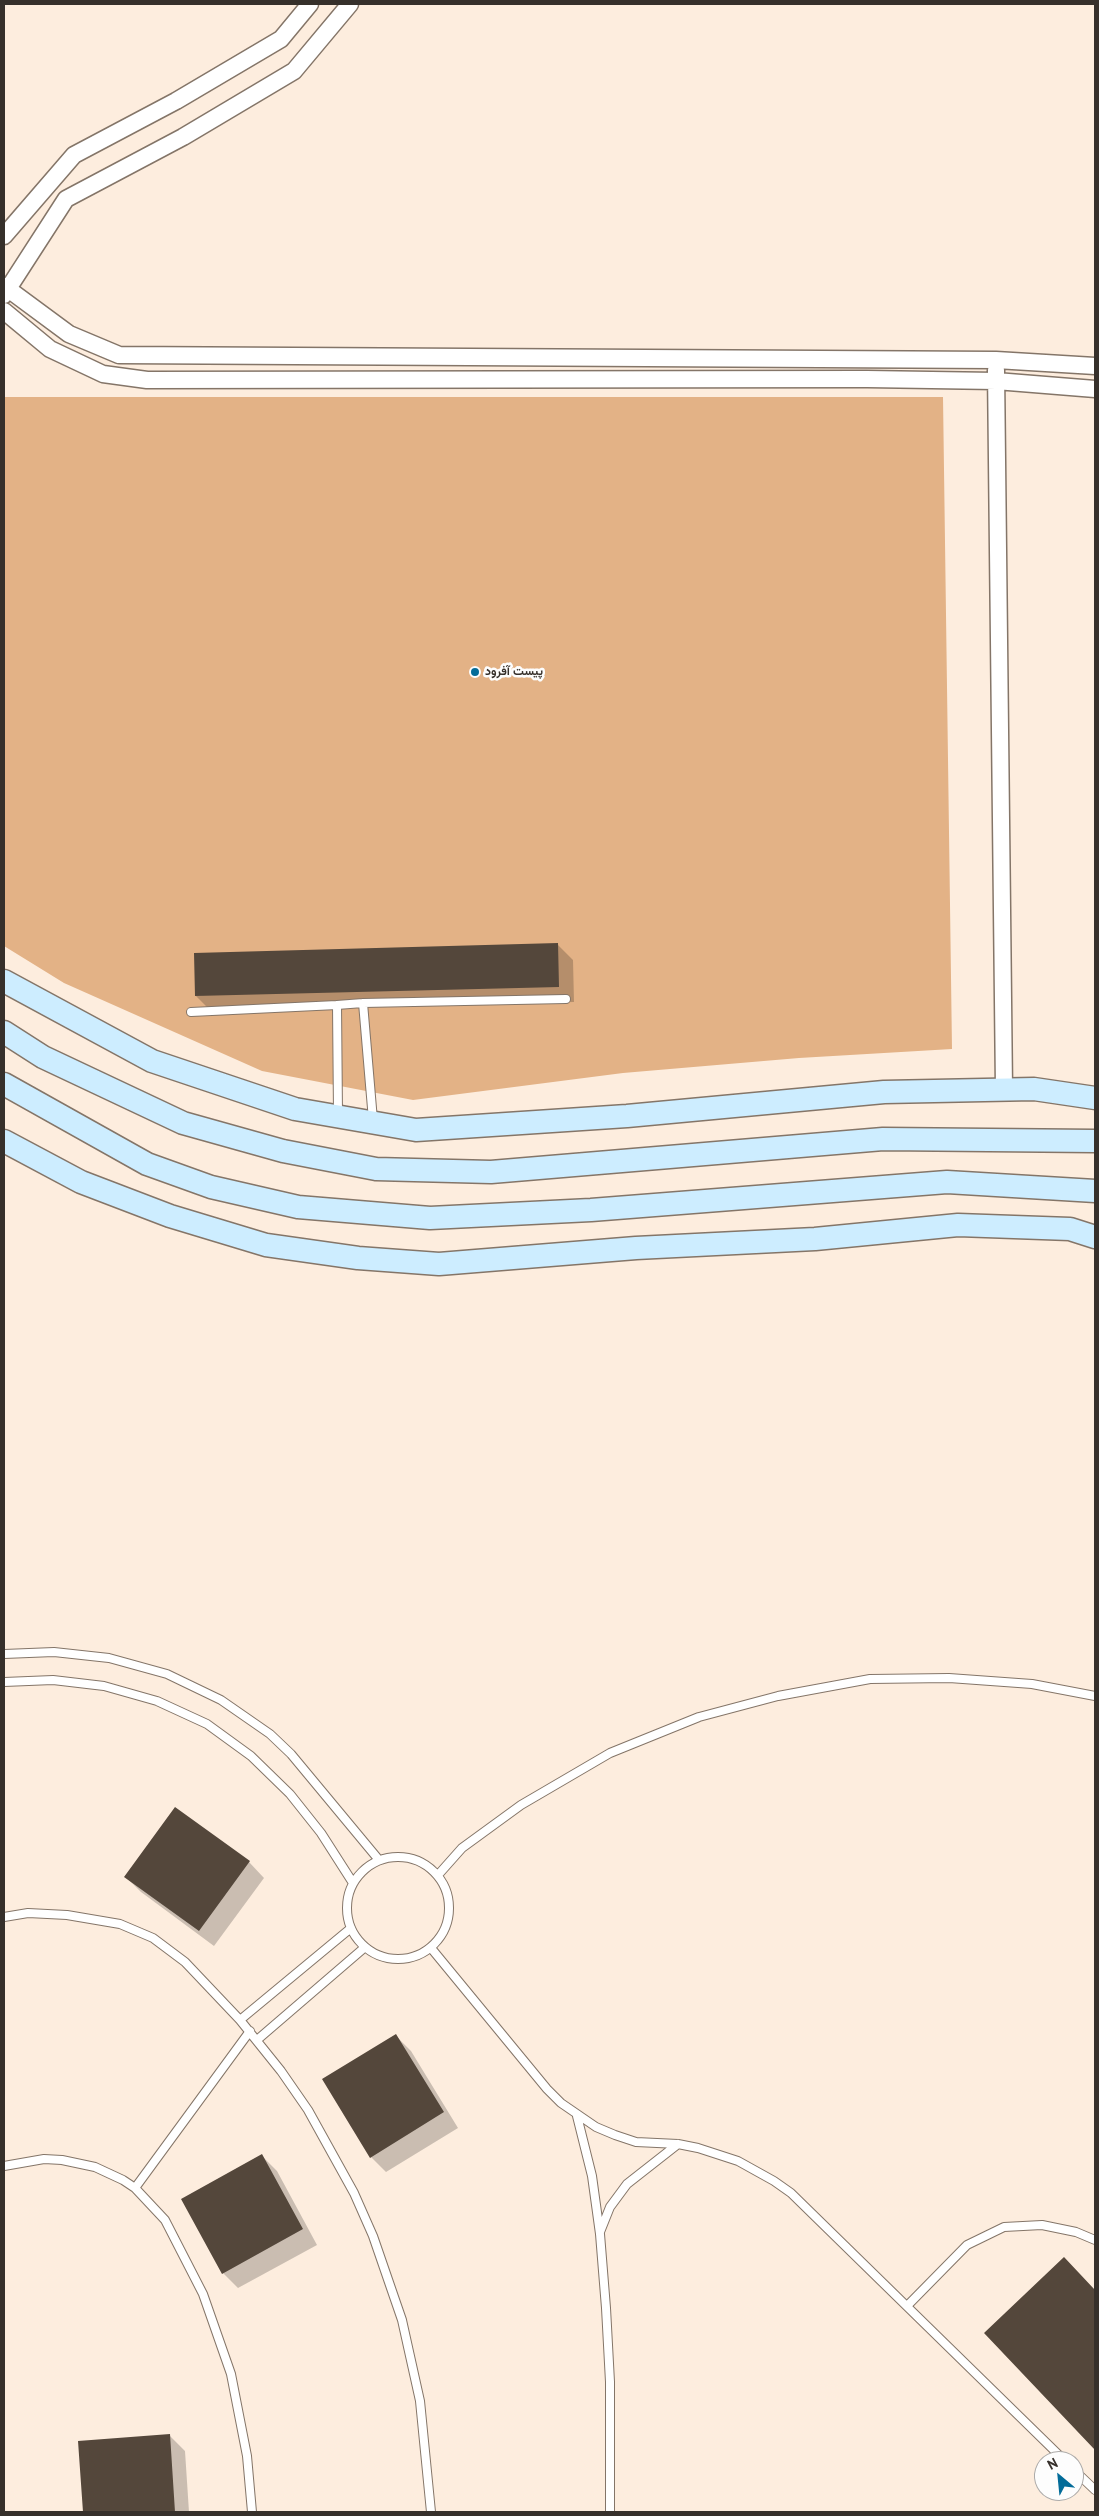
<!DOCTYPE html>
<meta charset="utf-8">
<style>
body{margin:0}
#map{position:relative;width:1099px;height:2516px;overflow:hidden;background:#fdedde;font-family:"PT Sans",sans-serif}
canvas{display:block}
.frame{position:absolute;inset:0;border:5px solid #36302b;pointer-events:none}
.north{position:absolute;left:1034px;top:2451px;width:50px;height:50px;box-sizing:border-box;background:#fdfdfd;border:1px solid #adaba9;border-radius:50%;rotate:332deg;font-size:14px;font-weight:700;line-height:20px;text-align:center;color:#36302b}
.north::after{content:'';display:block;margin:auto;width:18px;height:22px;background:#036c99;clip-path:polygon(50% 0,100% 100%,50% 72%,0 100%)}
</style>
<div id="map">
<canvas width="1099" height="2516"></canvas>
<div class="frame"></div>
<div class="north">N</div>
</div>
<script>
const g = document.querySelector('canvas').getContext('2d');
g.lineJoin = 'round';
function paint(path, color) { g.fillStyle = color; g.fill(path, 'evenodd'); }
const poly = rows => new Path2D(rows.map(r => 'M' + r).join(''));
function trace(path, color, width, dash) { g.strokeStyle = color; g.lineWidth = width; g.lineCap = dash ? 'butt' : 'round'; g.setLineDash(dash || []); g.stroke(path); }
function write(font, color, halo, rows, align = 'center') {
  g.font = font + ' "PT Sans",Vazirmatn,sans-serif'; g.lineWidth = 5; g.setLineDash([]); g.textBaseline = 'middle'; g.strokeStyle = halo; g.fillStyle = color; for (const [text, x, y, turn = 0] of rows) {
    g.save(); g.translate(x, y); g.rotate((+turn || 0) * Math.PI / 180); g.textAlign = isNaN(turn) ? turn : align; if (halo) g.strokeText(text, 0, 0); g.fillText(text, 0, 0); g.restore();
  }
}
paint(poly([
 [4,397,943,397,952,1049,799,1058,623,1073,413,1100,262,1071,64,983,4,946]
]), '#e3b286');
paint(poly([
 [558,945,573,960,574,1002,211,1011,196,996],
 [249,1862,264,1878,214,1946,141,1892,126,1877],
 [396,2036,411,2051,458,2128,386,2172,371,2157],
 [262,2156,277,2171,317,2245,238,2288,223,2273],
 [1079,2274,1095,2291,1095,2448,986,2333],
 [170,2436,185,2451,189,2512,84,2512,80,2442]
]), '#0003');
paint(poly([
 [558,943,559,987,195,996,194,953],
 [175,1807,250,1861,199,1931,124,1877],
 [396,2034,444,2112,370,2158,322,2079],
 [262,2154,303,2229,222,2274,181,2199],
 [1064,2257,1095,2290,1095,2450,984,2333],
 [170,2434,175,2512,83,2512,78,2441]
]), '#54473b');
const lane = poly([
 [191,1012,337,1005],
 [338,1114,337,1005,363,1003],
 [373,1120,363,1003,566,999],
 [4,1654,54,1652,109,1658,167,1674,221,1700,270,1734,291,1754,379,1860],
 [4,1682,53,1680,104,1686,157,1701,207,1724,251,1756,290,1794,321,1833,353,1883],
 '347 1908a51 51 0 1 1 102 0a51 51 0 1 1-102 0Z',
 [438,1875,462,1848,521,1805,610,1753,699,1717,778,1696,870,1679,949,1678,1032,1684,1095,1696],
 [4,1917,28,1913,67,1915,120,1924,153,1938,185,1962,240,2020,281,2071,308,2110,354,2193,373,2236,402,2320,420,2401,431,2512],
 [431,1948,547,2089,561,2103,596,2127,615,2135,636,2142,678,2144,698,2148,738,2161,774,2181,791,2193,1065,2461],
 [240,2020,351,1928],
 [257,2040,364,1948],
 [577,2116,592,2176,600,2234,606,2308,610,2382,610,2512],
 [4,2166,44,2159,62,2160,95,2167,123,2180,135,2188,165,2220,203,2294,231,2374,247,2456,252,2512],
 [135,2188,250,2031],
 [600,2232,610,2207,627,2184,678,2144],
 [907,2306,967,2245,1004,2227,1042,2225,1076,2232,1095,2240],
 [1074,2470,1095,2490]
]);
const street = poly([
 [4,236,74,155,176,101,281,39,310,4],
 [4,286,69,334,119,355,996,360,1095,366],
 [4,295,66,199,183,137,294,71,350,4],
 [4,311,50,349,103,374,147,380,867,379,996,381,1095,389],
 [996,370,1004,1090]
]);
const secondary = poly([
 [4,981,152,1061,295,1109,416,1130,627,1116,884,1092,1034,1089,1095,1098],
 [4,1032,43,1057,183,1123,283,1151,376,1169,491,1172,883,1139,1095,1141],
 [4,1084,147,1164,211,1187,298,1207,430,1218,591,1210,947,1182,1095,1191],
 [4,1141,81,1182,170,1216,266,1245,358,1258,439,1264,636,1248,815,1239,958,1225,1070,1229,1095,1237]
]);
trace(lane, '#847568', 10);
trace(street, '#847568', 19);
trace(secondary, '#847568', 25);
trace(lane, '#fff', 8);
trace(street, '#fff', 16);
trace(secondary, '#cdedff', 22);
for (const [x, y, r, color] of [
 [475,672,5,"#036c99"]
]) { const dot = new Path2D(); dot.arc(x, y, r, 0, 2 * Math.PI); g.fillStyle = color; g.fill(dot); trace(dot, '#fdfdfd', 2); }
write('bold 12px', '#36302b', '#fdfdfd', [
 ["پیست آفرود",485,672]
], 'left');
</script>
